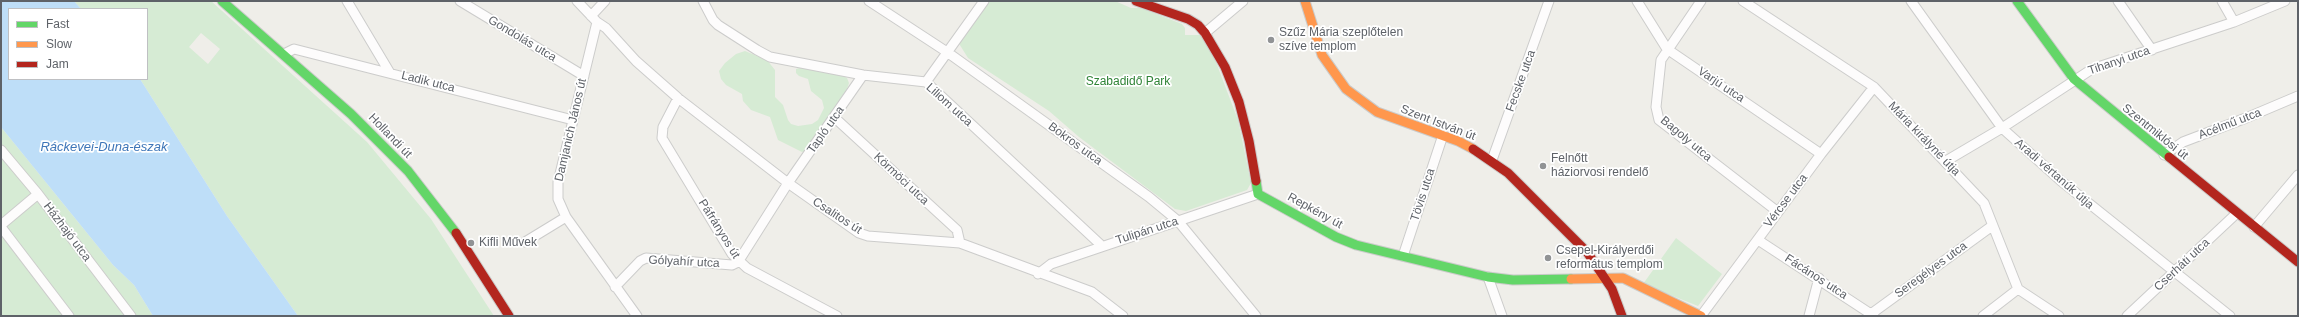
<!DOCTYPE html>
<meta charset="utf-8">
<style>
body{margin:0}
#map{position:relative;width:2299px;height:317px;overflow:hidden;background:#efeee9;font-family:Arial,sans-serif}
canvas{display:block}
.frame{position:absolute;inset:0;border:2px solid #5e6268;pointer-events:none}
.legend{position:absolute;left:8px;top:8px;width:140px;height:72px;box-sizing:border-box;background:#fff;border:1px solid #bfc0c3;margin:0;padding:5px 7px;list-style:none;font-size:12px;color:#5e6268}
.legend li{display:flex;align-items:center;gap:8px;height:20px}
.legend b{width:20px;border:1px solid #bfc0c3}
</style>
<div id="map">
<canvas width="2299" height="317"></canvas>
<div class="frame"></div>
<ul class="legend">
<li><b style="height:5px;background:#63d668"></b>Fast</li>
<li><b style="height:5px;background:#ff974d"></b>Slow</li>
<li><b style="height:5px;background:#b3261e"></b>Jam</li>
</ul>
</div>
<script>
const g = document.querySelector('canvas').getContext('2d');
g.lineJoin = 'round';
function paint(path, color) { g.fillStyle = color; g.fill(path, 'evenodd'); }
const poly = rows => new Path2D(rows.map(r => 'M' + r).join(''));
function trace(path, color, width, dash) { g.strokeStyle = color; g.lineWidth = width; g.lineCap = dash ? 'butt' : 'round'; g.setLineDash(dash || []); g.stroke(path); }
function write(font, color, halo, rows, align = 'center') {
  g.font = font + ' Arial,sans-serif'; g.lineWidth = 3.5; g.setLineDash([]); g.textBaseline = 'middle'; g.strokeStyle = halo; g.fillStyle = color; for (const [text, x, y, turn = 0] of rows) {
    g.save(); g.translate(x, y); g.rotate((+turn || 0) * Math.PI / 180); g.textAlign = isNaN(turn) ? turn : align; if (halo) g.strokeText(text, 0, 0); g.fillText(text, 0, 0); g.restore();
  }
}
paint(poly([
 [74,1,211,1,367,142,431,219,494,316,298,316,227,216,140,79,147,79,147,9,81,9],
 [201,33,220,49,208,64,189,47],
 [988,1,1115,1,1131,8,1141,8,1182,24,1185,28,1185,35,1203,35,1211,49,1238,120,1251,183,1247,190,1186,211,1175,209,1079,137,1049,111,968,58,958,42],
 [745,51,767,60,775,70,775,97,783,105,788,120,791,124,798,126,812,124,818,120,824,108,822,100,811,91,808,79,799,76,796,73,796,69,803,67,839,74,847,78,849,83,847,89,806,151,802,152,778,140,770,117,751,110,743,101,742,94,726,85,721,79,719,71,725,63,736,54],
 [1,127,113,265,134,285,153,316,1,316],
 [1676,238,1722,274,1698,306,1643,284]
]), '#d6ebd4');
paint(poly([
 [1,1,74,1,81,9,9,9,9,79,140,79,227,216,298,316,153,316,134,285,113,265,1,127]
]), '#bedef8');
const street = poly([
 [347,1,390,73],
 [460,1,584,76],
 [577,1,597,22,606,28,636,61,678,98,788,183,859,233,868,236,960,243,1092,292,1123,316],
 [703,1,713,20,718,25,757,50,770,57,863,75,926,82,1102,246],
 [869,1,947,52,1149,197,1178,221,1256,316],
 [1637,1,1667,49,1821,154],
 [1701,1,1661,60,1656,107,1659,120,1778,212],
 [1743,1,1874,87,1984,203,2018,289,2059,316],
 [1911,1,2002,128,2061,181,2230,316],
 [2118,1,2152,50],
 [2222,1,2234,22],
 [591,16,605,1],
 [597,22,558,182,558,199,566,217,637,316],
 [1205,33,1243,1],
 [284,54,294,49,573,120],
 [926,82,984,1],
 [678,98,663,127,662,138,732,254,747,268,837,316],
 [835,118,957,230,960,243],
 [1,150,38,194,131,316],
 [2164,155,2183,142,2246,118,2298,96],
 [1492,160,1549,1],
 [1946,161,2002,128,2092,69,2234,22,2285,1],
 [1,225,38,194],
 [1,227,69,316],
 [2254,227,2298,175],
 [1758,240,1874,316],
 [525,242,566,217],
 [1403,256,1443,135],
 [738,262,788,183,863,75],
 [1038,274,1051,264,1258,194],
 [1488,277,1502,316],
 [615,287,640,261,646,258,732,265,738,262],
 [1871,314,1992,226],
 [1701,316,1821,154,1874,87],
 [1809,316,1819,278],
 [1983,316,2018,289],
 [2127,316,2237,213]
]);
const fast = poly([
 [222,1,351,114,408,171,456,233],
 [2017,1,2074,79,2169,157],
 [1256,181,1258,194,1336,237,1356,245,1488,277,1513,280,1571,279]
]);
const slow = poly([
 [1305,1,1322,55,1346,89,1377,112,1458,141,1473,149],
 [1571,279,1623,278,1701,316]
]);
const jam = poly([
 [1136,1,1188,19,1198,25,1205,33,1225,67,1239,102,1249,141,1256,181],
 [1473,149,1508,173,1587,252,1612,289,1622,316],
 [2169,157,2298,262],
 [456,233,509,316]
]);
trace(street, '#cccccb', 11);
trace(fast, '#cbcbca', 11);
trace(slow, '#cbcbca', 11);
trace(jam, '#cbcbca', 11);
trace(street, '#fdfcfc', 9);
trace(fast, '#63d668', 9);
trace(slow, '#ff974d', 9);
trace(jam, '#b3261e', 9);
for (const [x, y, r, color] of [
 [1271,40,4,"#919395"],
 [1543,166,4,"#919395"],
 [471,243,4,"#919395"],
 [1548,258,4,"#919395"]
]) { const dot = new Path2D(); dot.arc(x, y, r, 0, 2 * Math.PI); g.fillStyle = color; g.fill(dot); trace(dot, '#fff', 1.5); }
write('12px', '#5e6268', '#fff', [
 ["Szűz Mária szeplőtelen",1279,33],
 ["szíve templom",1279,47],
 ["Felnőtt",1551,159],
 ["háziorvosi rendelő",1551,173],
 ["Kifli Művek",479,243],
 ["Csepel-Királyerdői",1556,251],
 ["református templom",1556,265]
], 'left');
write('12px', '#5e6268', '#fff', [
 ["Gondolás utca",522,39,31],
 ["Tihanyi utca",2119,61,-19],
 ["Fecske utca",1521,81,-70],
 ["Ladik utca",428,82,14],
 ["Varjú utca",1721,85,34],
 ["Liliom utca",949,105,42],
 ["Szent István út",1438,123,21],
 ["Acélmű utca",2230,124,-21],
 ["Damjanich János út",571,130,-77],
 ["Tapló utca",826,130,-55],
 ["Szentmiklósi út",2155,132,39],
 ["Hollandi út",390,136,46],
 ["Bagoly utca",1686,139,40],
 ["Mária királyné útja",1924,139,46],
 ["Bokros utca",1075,144,36],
 ["Aradi vértanúk útja",2054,174,41],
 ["Körmöci utca",901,179,43],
 ["Tövis utca",1423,195,-72],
 ["Vércse utca",1786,201,-53],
 ["Repkény út",1315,211,29],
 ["Csalitos út",837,216,33],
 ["Páfrányos út",719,229,58],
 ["Tulipán utca",1147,231,-18],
 ["Házhajó utca",67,232,53],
 ["Gólyahír utca",684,262,3],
 ["Cserháti utca",2182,265,-43],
 ["Seregélyes utca",1931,270,-36],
 ["Fácános utca",1816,277,33]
]);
write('12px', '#308437', '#fff', [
 ["Szabadidő Park",1128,82]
]);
write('italic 13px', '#3e76b8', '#fff', [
 ["Ráckevei-Duna-észak",104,147]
]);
</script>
